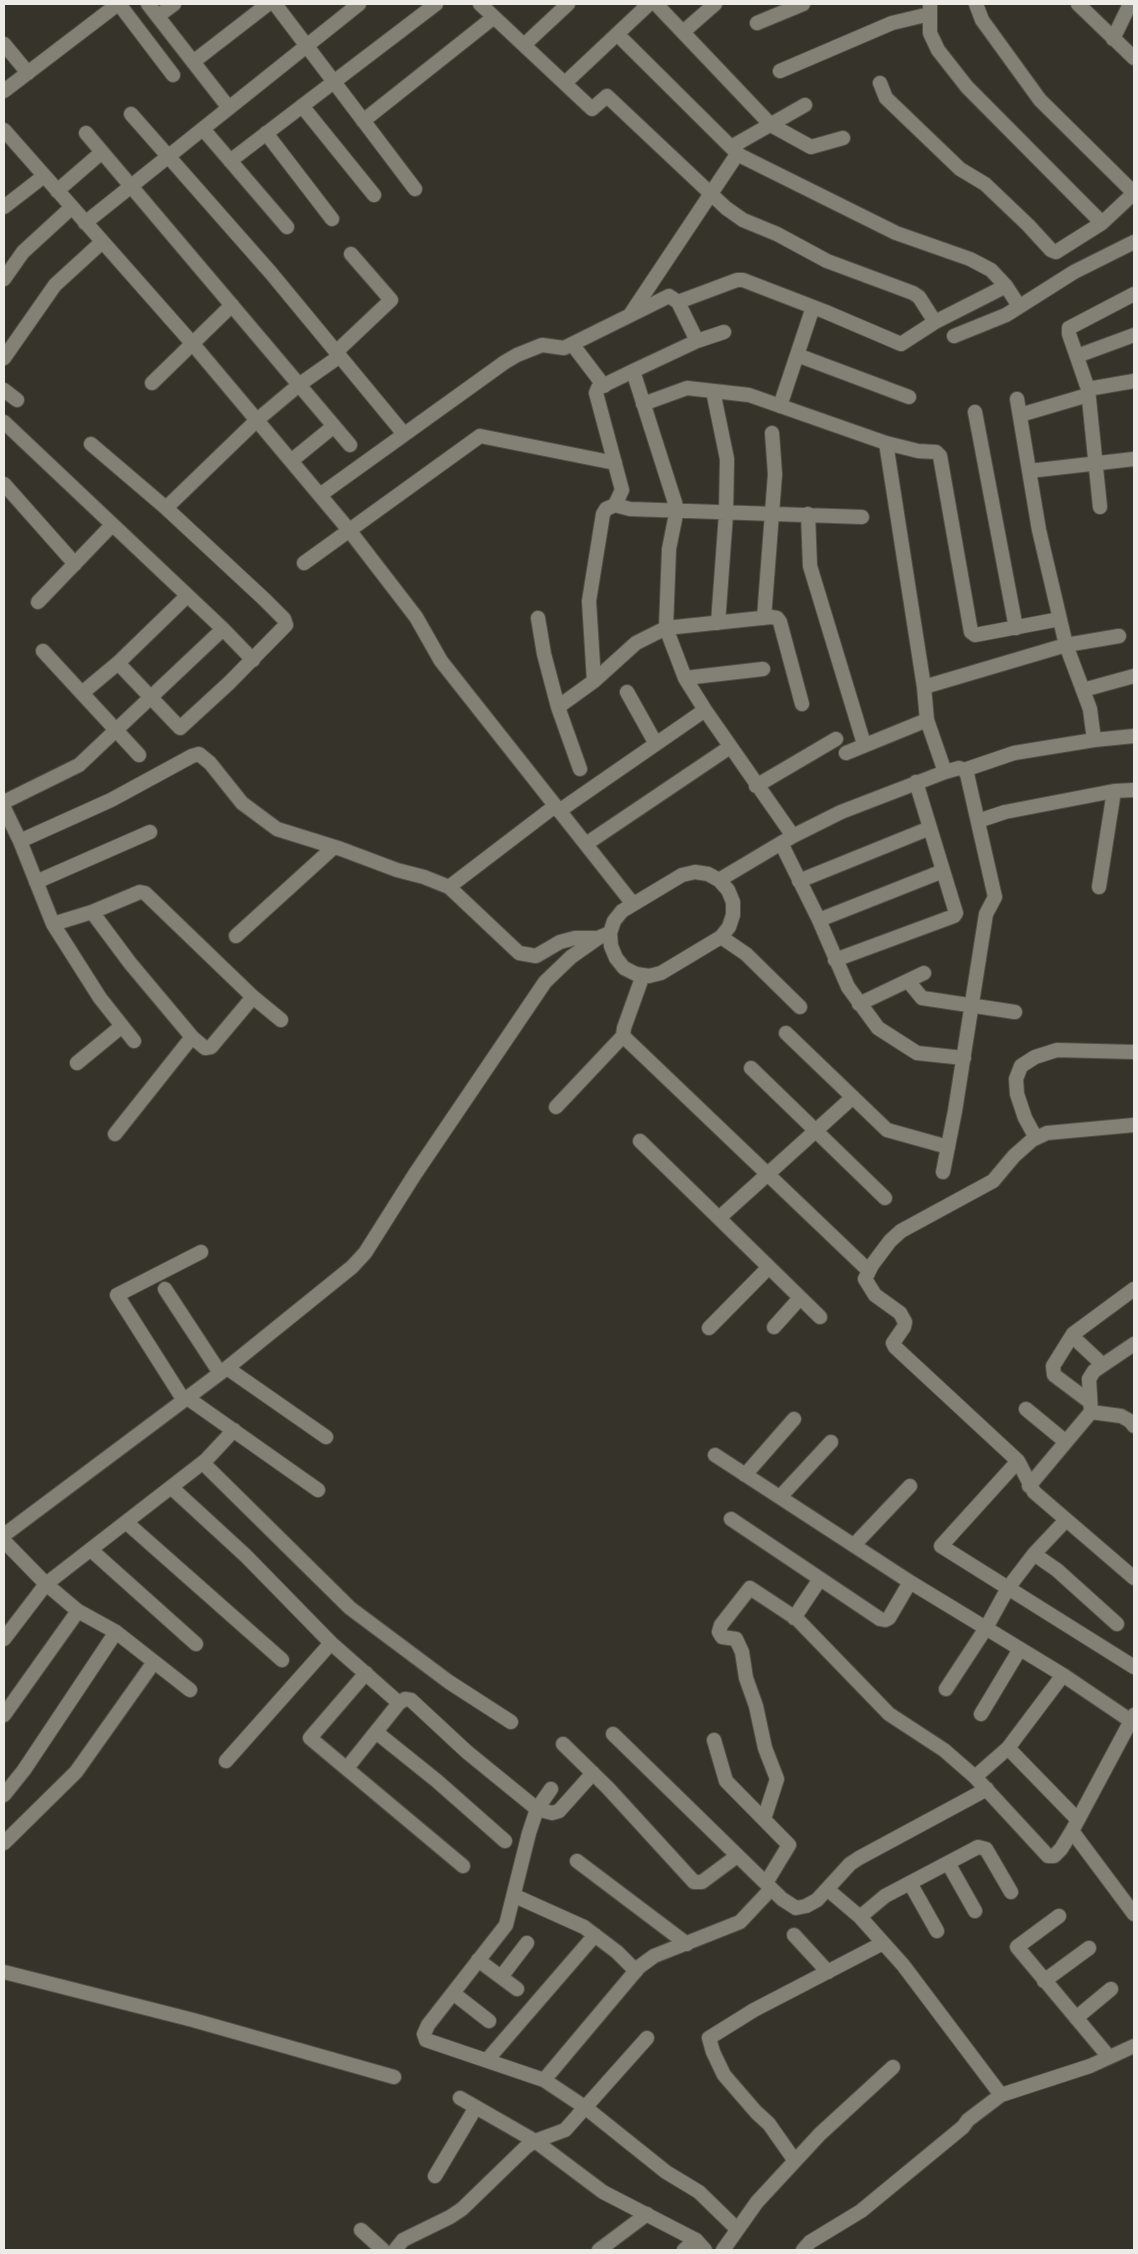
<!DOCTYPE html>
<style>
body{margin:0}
#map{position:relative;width:1138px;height:2254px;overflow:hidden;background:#35332a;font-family:Karla,sans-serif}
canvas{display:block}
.frame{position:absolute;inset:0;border:5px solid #ecebe5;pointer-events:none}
</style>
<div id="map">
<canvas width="1138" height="2254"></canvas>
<div class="frame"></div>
</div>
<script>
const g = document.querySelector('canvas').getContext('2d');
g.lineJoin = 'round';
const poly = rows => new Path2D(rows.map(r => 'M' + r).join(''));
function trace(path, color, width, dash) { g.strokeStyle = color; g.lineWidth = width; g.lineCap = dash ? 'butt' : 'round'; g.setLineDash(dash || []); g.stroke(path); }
const minor = poly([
 [119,4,173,75],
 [148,4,229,108],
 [275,4,415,189],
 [480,4,592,109,607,96,726,208,743,220,777,234,827,261,913,293,919,297,935,322],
 [656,4,771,125,811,147,843,138],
 [930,4,930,33,938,50,967,87,1102,223],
 [976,4,982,20,990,31,1040,100,1134,193],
 [1078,4,1134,58],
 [158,16,174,4],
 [757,23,803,4],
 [683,32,715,4],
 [617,34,739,155,896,233,970,259,991,270,1006,286,1019,306],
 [1113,39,1130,4],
 [4,44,28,73],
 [524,45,568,4],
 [193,62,268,4],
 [780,71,892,23,930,14],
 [565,83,649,4],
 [880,83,886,98,960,169,985,184,1028,225,1051,250,1056,252,1102,223,1134,193],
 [4,91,118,4],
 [302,106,374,195],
 [131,114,271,273,404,434],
 [363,121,494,17],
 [203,129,287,227],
 [4,130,192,343,349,530,416,617,441,661,633,904],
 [86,133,350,445],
 [266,133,332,219],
 [731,147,805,105],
 [230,161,436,4],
 [57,191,102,152],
 [4,207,44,176],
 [85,223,359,4],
 [4,279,23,252,72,207],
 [678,302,737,280,743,280,826,312,901,344,935,322,1006,286],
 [630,315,738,153],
 [954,336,1006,315,1074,272,1134,242],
 [572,344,604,386],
 [336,352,391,300,351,254],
 [797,355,909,397],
 [1077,356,1134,335],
 [4,358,55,285,102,242],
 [633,371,677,509,669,549,666,628,685,678,705,710,793,836],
 [152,383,232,305],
 [1088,389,1134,381],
 [4,390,17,400],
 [713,391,727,459,726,514,718,623],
 [1017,399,1039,530,1066,645,1090,709,1094,740],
 [643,404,687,388,749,395,886,443,918,451,936,452,940,456,971,632,975,635,1060,619],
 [780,406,813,307],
 [975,412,1016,628],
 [1020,415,1088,395],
 [4,422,223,629,253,660],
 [886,443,924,687,927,720,945,772],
 [91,444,166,508,264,599,284,619,286,625,229,683,180,728,118,663],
 [291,461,334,426],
 [1029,471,1134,459],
 [4,484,75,564],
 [320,495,505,362,517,355,542,345,564,348,669,296,678,302,697,341],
 [615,505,630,509,862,517],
 [1100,507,1088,389,1069,334,1069,328,1134,294],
 [166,508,257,420,300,384,340,356],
 [808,514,810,566,864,744],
 [304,563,480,436,615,463],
 [38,602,112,525],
 [538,618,544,654,558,707,580,769],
 [764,618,775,474,772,433],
 [43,651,139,755],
 [685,678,763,669],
 [594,681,589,601,603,514,606,509,615,505,622,490,596,393,598,388,633,371,697,341,724,332],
 [924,687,1066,645,1119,636],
 [1083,690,1134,676],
 [627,692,656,744],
 [82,693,118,663,187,596],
 [558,707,594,681,636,643,666,628,771,617,777,618,780,622,802,704],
 [846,753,927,720],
 [756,786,836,739],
 [4,802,79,765,223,629],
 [4,808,20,841,53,924,100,998,134,1041],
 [559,811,705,710],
 [978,821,1005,812,1114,791,1134,790],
 [20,841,111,800,192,756,199,754,210,763,242,803,277,829,341,849,397,870,424,877,449,887,519,953,536,956,560,942,575,938,598,938],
 [781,843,819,920,848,987,878,1028,917,1053,964,1058],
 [586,844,730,747],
 [695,872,708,874,719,880,728,890,733,902,733,915,729,927,721,937,661,973,649,976,636,974,624,968,616,958,611,946,610,933,614,921,622,911,682,875,695,872],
 [719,880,793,836,841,812,945,772,959,768,964,770,1014,753,1094,740,1134,736],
 [799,881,930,828],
 [36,882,150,832],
 [449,887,555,806],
 [1099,887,1114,791],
 [819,920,943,871],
 [53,924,92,912,140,892,145,893,253,997,211,1047,205,1048,192,1037,130,963,92,912],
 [236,936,334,847],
 [721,937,746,954,800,1007],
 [835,960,954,916,956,913,916,782],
 [643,975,624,1028,623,1036,869,1271],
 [908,981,922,998,1015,1012],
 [253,997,281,1020],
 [859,1004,924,973],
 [786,1033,887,1130,948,1147],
 [77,1063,122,1026],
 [751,1068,885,1198],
 [556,1107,623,1036],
 [1134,1125,1047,1133,1032,1140,1014,1156,993,1181,901,1231,890,1241,872,1265,865,1279,875,1295,900,1313,905,1322,904,1327,893,1343,895,1347,1018,1461,1034,1492,1134,1578],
 [115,1134,192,1037],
 [1036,1138,1025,1118,1017,1094,1016,1079,1021,1066,1035,1057,1057,1050,1134,1052],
 [640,1141,820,1317],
 [943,1172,955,1111,986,914,995,897,967,774,964,770],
 [719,1218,853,1097],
 [165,1289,220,1373],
 [774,1327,800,1298],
 [709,1328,769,1267],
 [1072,1336,1103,1365],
 [227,1368,326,1437],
 [186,1397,318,1490],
 [183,1399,117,1295,201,1252],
 [1090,1402,1054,1375,1053,1366,1073,1334,1134,1289],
 [1026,1409,1066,1442],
 [1091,1412,1121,1416,1130,1421,1134,1426],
 [715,1455,910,1582,1063,1675,1134,1723],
 [1018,1461,941,1546,1134,1667],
 [203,1463,350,1608,449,1682,511,1722],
 [745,1475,794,1419],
 [1029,1486,1091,1412,1089,1379,1094,1371,1134,1344],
 [172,1488,246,1556,331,1643,399,1703],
 [780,1497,831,1442],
 [731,1519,880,1619,885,1620,889,1618,910,1582],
 [127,1523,282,1660],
 [4,1535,227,1368,352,1267,365,1253,415,1174,545,982,571,957,598,938,610,933],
 [4,1541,46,1584,78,1611,116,1632,190,1690],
 [854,1545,910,1486],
 [91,1550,196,1644],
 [1034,1554,1057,1570,1117,1624],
 [794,1618,820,1579],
 [4,1639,46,1584,206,1460,234,1430],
 [366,1673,310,1738,463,1866],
 [946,1689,986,1628,1008,1588,1034,1554,1066,1520],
 [981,1714,1020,1649],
 [4,1715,78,1611],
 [376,1732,437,1781,505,1841],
 [613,1734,782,1899,796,1908,806,1906,817,1900,850,1864,859,1858,987,1789],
 [714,1740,726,1781,789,1845,766,1883],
 [563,1744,608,1788,694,1882,702,1882,737,1856],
 [1008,1748,1078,1820],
 [226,1761,331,1643],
 [347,1768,399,1703,405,1699,411,1700,467,1752,537,1809,552,1813,559,1811,593,1773],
 [975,1777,1008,1748,1063,1675],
 [551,1789,537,1809,529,1833,506,1925,428,2025,424,2034,426,2040,544,2080,586,2108,666,2172,699,2192,737,2229],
 [4,1795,24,1770,116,1632],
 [764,1819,777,1779,765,1748,756,1706,746,1678,742,1652,736,1639,722,1637,719,1632,721,1625,750,1588,797,1619,889,1714,944,1750,975,1777,1048,1856,1054,1856,1061,1849,1072,1831,1134,1715],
 [1072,1831,1134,1914],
 [4,1843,76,1772,154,1662],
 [577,1861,687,1944],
 [948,1863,975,1911],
 [910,1883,937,1931],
 [827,1889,860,1917,903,1965,1001,2095],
 [515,1896,584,1927,617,1952,636,1971],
 [1059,1916,1017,1947,1109,2057],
 [860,1917,885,1896,978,1847,986,1849,1011,1892],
 [794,1935,828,1972],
 [478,1960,517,1989],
 [4,1972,193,2020,394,2077],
 [501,1977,527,1943],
 [1044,1981,1089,1948],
 [453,1993,489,2021],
 [1076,2018,1111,1989],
 [487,2060,595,1935],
 [544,2080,639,1967,654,1956,740,1922,771,1889],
 [460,2098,535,2141,603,2192,696,2240,705,2250],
 [795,2161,769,2124,756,2112,724,2075,713,2052,709,2038,754,2010,883,1943],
 [435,2176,476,2107],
 [361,2230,383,2250],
 [395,2250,403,2240,450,2217,462,2209,526,2147,535,2141,565,2130,647,2038],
 [599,2250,647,2214],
 [684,2250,696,2240],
 [723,2250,757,2202,820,2134,893,2067],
 [803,2250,810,2242,861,2211,963,2127,968,2120,1001,2095,1090,2066,1134,2046]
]);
trace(minor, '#525149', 16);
trace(minor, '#838176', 14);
</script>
